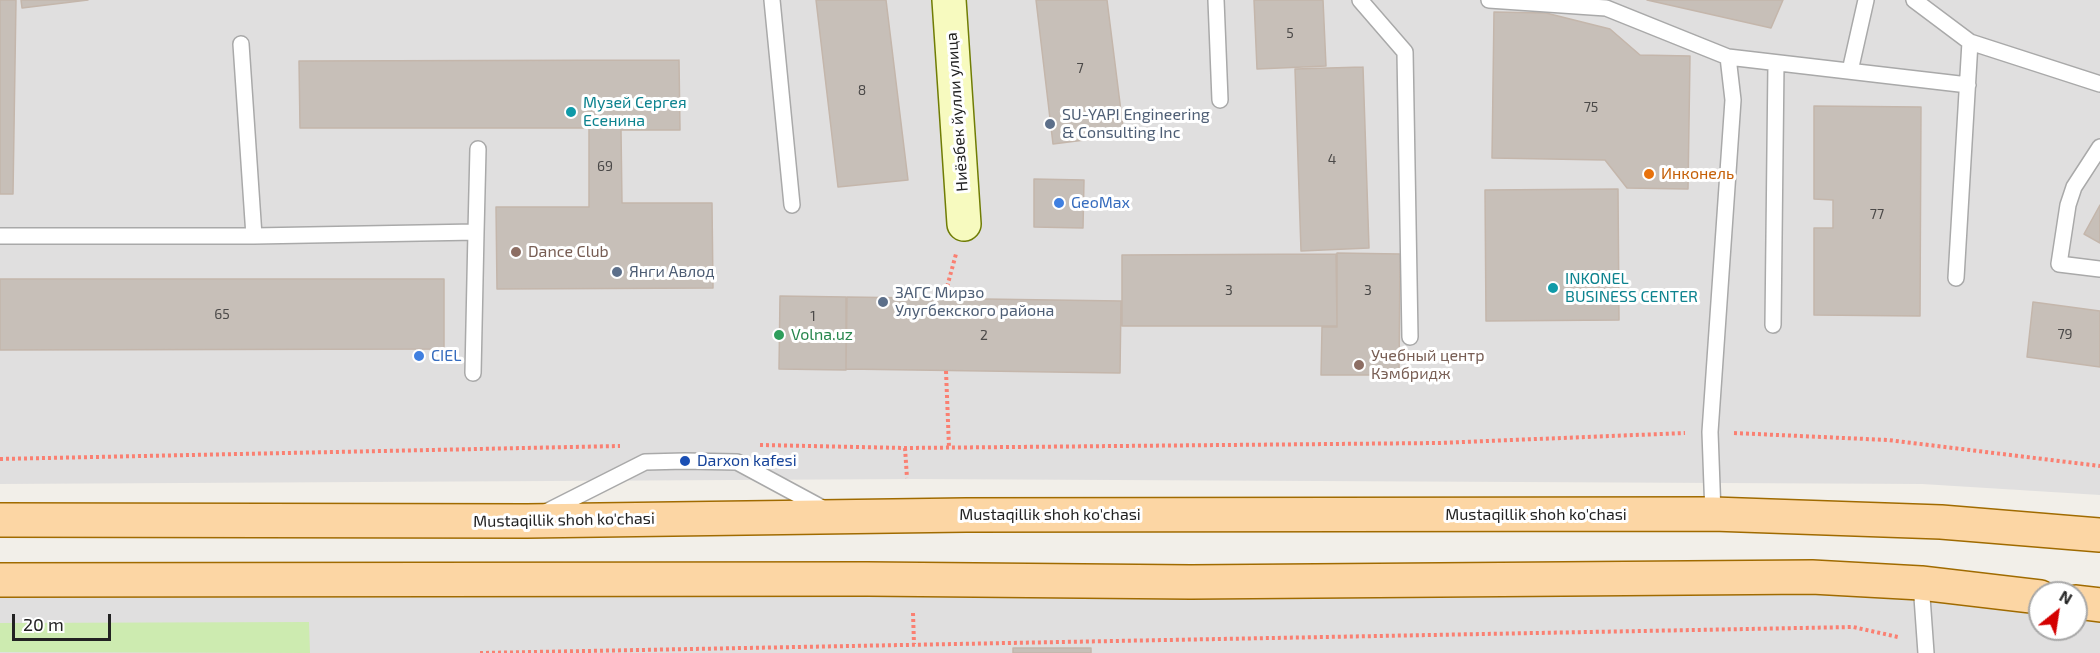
<!DOCTYPE html>
<meta charset="utf-8">
<style>
body{margin:0}
#map{position:relative;width:2100px;height:653px;overflow:hidden;background:#f2efe9;font-family:"Exo 2",sans-serif}
canvas{display:block}
.north{position:absolute;left:2028px;top:581px;width:60px;height:60px;box-sizing:border-box;background:#fff;border:2px solid #a7a7a7;border-radius:50%;rotate:30deg;font-size:16px;font-weight:700;line-height:24px;text-align:center;color:#222}
.north::after{content:'';display:block;margin:auto;width:21px;height:27px;background:#d40000;clip-path:polygon(50% 0,100% 100%,50% 72%,0 100%)}
.scale{position:absolute;left:12px;top:614px;width:99px;height:27px;box-sizing:border-box;border:3px solid #222;border-top:0;padding-left:8px;font-size:18px;line-height:21px;white-space:nowrap;color:#222;-webkit-text-stroke:4px #fff;paint-order:stroke}
</style>
<div id="map">
<canvas width="2100" height="653"></canvas>
<div class="north">N</div>
<div class="scale">20 m</div>
</div>
<script>
const g = document.querySelector('canvas').getContext('2d');
g.lineJoin = 'round';
function paint(path, color) { g.fillStyle = color; g.fill(path, 'evenodd'); }
const poly = rows => new Path2D(rows.map(r => 'M' + r).join(''));
function trace(path, color, width, dash) { g.strokeStyle = color; g.lineWidth = width; g.lineCap = dash ? 'butt' : 'round'; g.setLineDash(dash || []); g.stroke(path); }
function write(font, color, halo, rows, align = 'center') {
  g.font = font + ' "Exo 2",sans-serif'; g.lineWidth = 6; g.setLineDash([]); g.textBaseline = 'middle'; g.strokeStyle = halo; g.fillStyle = color; for (const [text, x, y, turn = 0] of rows) {
    g.save(); g.translate(x, y); g.rotate((+turn || 0) * Math.PI / 180); g.textAlign = isNaN(turn) ? turn : align; if (halo) g.strokeText(text, 0, 0); g.fillText(text, 0, 0); g.restore();
  }
}
paint(poly([
 [0,0,2100,0,2100,495,1922,484,914,479,0,484],
 [0,580,1191,582,2040,597,2040,629,2076,629,2076,602,2100,605,2100,653,0,653]
]), '#e0dfdf');
paint(poly([
 [309,622,310,653,0,652,0,623]
]), '#cdebb0');
const building = poly([
 [0,0,16,0,13,194,0,194,0,0],
 [21,0,88,0,22,8,21,0],
 [816,0,886,0,908,180,838,187,816,0],
 [1036,0,1107,0,1124,135,1053,144,1036,0],
 [1254,0,1323,0,1326,66,1257,69,1254,0],
 [1647,0,1783,0,1771,28,1647,0],
 [1494,12,1546,13,1610,29,1640,55,1690,56,1688,189,1627,188,1605,160,1492,158,1494,12],
 [679,60,680,130,621,130,622,203,712,203,713,288,497,289,496,207,589,207,589,128,300,128,299,61,679,60],
 [1363,67,1369,248,1301,251,1295,69,1363,67],
 [1814,106,1921,107,1920,316,1814,315,1814,228,1833,228,1833,200,1814,199,1814,106],
 [1034,179,1084,180,1083,228,1034,227,1034,179],
 [1618,189,1619,320,1486,321,1485,190,1618,189],
 [2100,205,2100,243,2084,234,2100,205],
 [1337,253,1400,254,1399,375,1321,375,1322,327,1337,327,1337,253],
 [1336,254,1337,326,1122,326,1122,255,1336,254],
 [0,279,444,279,444,349,0,350,0,279],
 [780,296,846,297,846,370,779,369,780,296],
 [847,297,1121,301,1120,373,846,369,847,297],
 [2033,302,2100,311,2100,367,2027,357,2033,302],
 [1013,648,1091,648,1091,653,1013,653,1013,648]
]);
paint(building, '#c7bfb8');
trace(building, '#c4b6ab', 1.5);
const lane = poly([
 [772,0,792,205],
 [1216,0,1220,100],
 [1360,0,1405,52,1410,337],
 [1489,0,1606,8,1728,57,1968,85],
 [1914,0,1970,42,2100,84],
 [241,44,254,236],
 [1850,71,1866,0],
 [2100,147,2074,187,2068,205,2059,264,2100,269],
 [476,232,478,149],
 [0,236,254,236,476,232,473,373],
 [1956,278,1970,42],
 [1773,325,1776,63],
 [544,513,645,462,685,461,737,462,826,510],
 [1713,514,1710,432,1733,100,1728,57],
 [1921,583,1926,653]
]);
const secondary = poly([
 [949,0,964,224]
]);
const primary = poly([
 [0,520,527,521,966,515,1713,514,1941,522,2100,535],
 [0,580,867,579,1191,582,1812,577,1921,583,2040,597],
 [2076,602,2100,605]
]);
trace(lane, '#a9a9a9', 18);
trace(secondary, '#707d05', 36);
trace(primary, '#a06b00', 36);
trace(poly([
 [944,298,956,254],
 [946,371,949,447],
 [1734,433,1888,440,2100,466],
 [760,445,905,448,1438,443,1685,433],
 [905,448,907,478],
 [0,459,620,446],
 [913,613,914,644],
 [480,653,1853,627,1898,637]
]), '#fa8072', 4, [3, 3]);
trace(lane, '#fff', 15);
trace(secondary, '#f7fabf', 33);
trace(primary, '#fcd6a4', 33);
for (const [x, y, r, color] of [
 [571,112,6,"#0f9aa8"],
 [1050,124,6,"#5c6f8a"],
 [1649,174,6,"#e8710a"],
 [1059,203,6,"#3f7fe0"],
 [516,252,6,"#8d6e63"],
 [617,272,6,"#5c6f8a"],
 [1553,288,6,"#0f9aa8"],
 [883,302,6,"#5c6f8a"],
 [779,335,6,"#2e9e5b"],
 [419,356,6,"#3f7fe0"],
 [1359,365,6,"#8d6e63"],
 [685,461,6,"#1a4fb4"]
]) { const dot = new Path2D(); dot.arc(x, y, r, 0, 2 * Math.PI); g.fillStyle = color; g.fill(dot); trace(dot, '#fff', 2); }
write('14px', '#4b4948', null, [
 ["5",1290,33],
 ["7",1080,68],
 ["8",862,90],
 ["75",1591,107],
 ["4",1332,159],
 ["69",605,166],
 ["77",1877,214],
 ["3",1229,290],
 ["3",1368,290],
 ["65",222,314],
 ["1",813,316],
 ["79",2065,334],
 ["2",984,335]
]);
write('16px', '#0d838f', '#fff', [
 ["Музей Сергея",583,103],
 ["Есенина",583,121],
 ["INKONEL",1565,279],
 ["BUSINESS CENTER",1565,297]
], 'left');
write('16px', '#222', '#fff', [
 ["Ниёзбек йулли улица",957,112,-94],
 ["Mustaqillik shoh ko'chasi",1050,515],
 ["Mustaqillik shoh ko'chasi",1536,515],
 ["Mustaqillik shoh ko'chasi",564,520,-1]
]);
write('16px', '#4e5e75', '#fff', [
 ["SU-YAPI Engineering",1062,115],
 ["& Consulting Inc",1062,133],
 ["Янги Авлод",629,272],
 ["ЗАГС Мирзо",895,293],
 ["Улугбекского района",895,311]
], 'left');
write('16px', '#c56008', '#fff', [
 ["Инконель",1661,174]
], 'left');
write('16px', '#366cbe', '#fff', [
 ["GeoMax",1071,203],
 ["CIEL",431,356]
], 'left');
write('16px', '#785e54', '#fff', [
 ["Dance Club",528,252],
 ["Учебный центр",1371,356],
 ["Кэмбридж",1371,374]
], 'left');
write('16px', '#27864d', '#fff', [
 ["Volna.uz",791,335]
], 'left');
write('16px', '#164399', '#fff', [
 ["Darxon kafesi",697,461]
], 'left');
</script>
